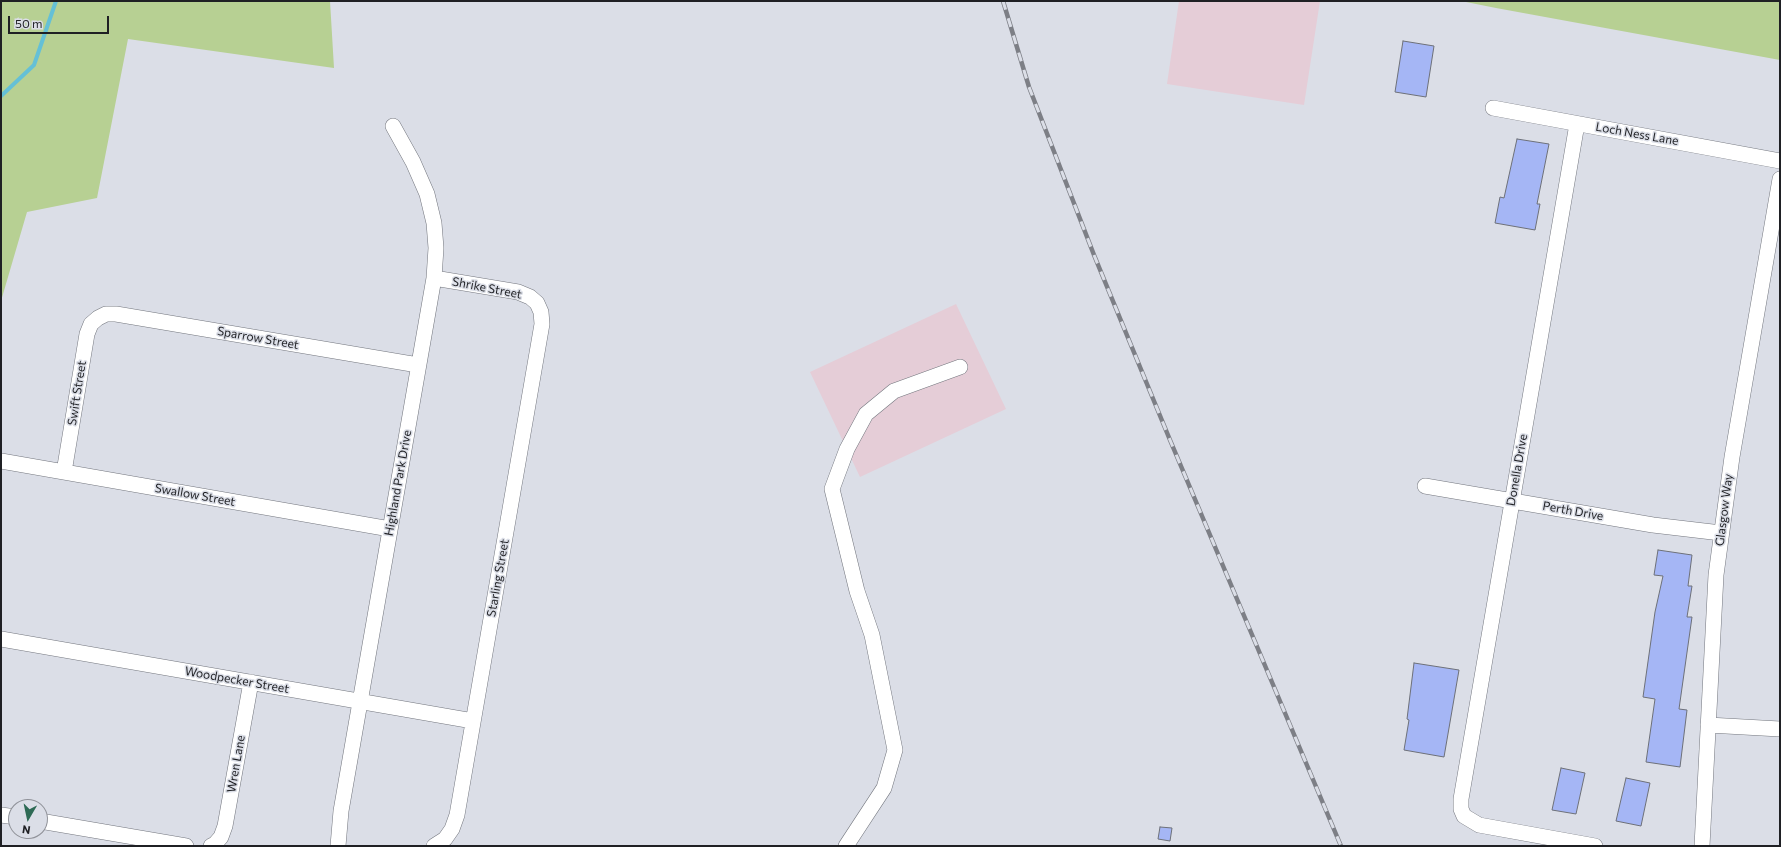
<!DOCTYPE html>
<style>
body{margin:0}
#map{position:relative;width:1781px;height:847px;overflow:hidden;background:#dbdee7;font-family:Commissioner,sans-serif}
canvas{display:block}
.frame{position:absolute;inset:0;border:2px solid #1f2024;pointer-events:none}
.north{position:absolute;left:8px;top:799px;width:40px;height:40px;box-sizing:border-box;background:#dbdee7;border:1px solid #909299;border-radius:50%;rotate:189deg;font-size:11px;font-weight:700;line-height:16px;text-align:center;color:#1f2024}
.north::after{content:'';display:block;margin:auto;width:14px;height:18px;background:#2e6a55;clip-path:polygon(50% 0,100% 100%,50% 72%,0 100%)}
.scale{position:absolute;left:8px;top:16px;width:101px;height:18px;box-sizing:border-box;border:2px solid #1f2024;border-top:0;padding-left:5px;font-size:12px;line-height:14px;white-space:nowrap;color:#1f2024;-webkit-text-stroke:3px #dbdee7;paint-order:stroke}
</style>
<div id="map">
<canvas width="1781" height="847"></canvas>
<div class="frame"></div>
<div class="north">N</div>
<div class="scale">50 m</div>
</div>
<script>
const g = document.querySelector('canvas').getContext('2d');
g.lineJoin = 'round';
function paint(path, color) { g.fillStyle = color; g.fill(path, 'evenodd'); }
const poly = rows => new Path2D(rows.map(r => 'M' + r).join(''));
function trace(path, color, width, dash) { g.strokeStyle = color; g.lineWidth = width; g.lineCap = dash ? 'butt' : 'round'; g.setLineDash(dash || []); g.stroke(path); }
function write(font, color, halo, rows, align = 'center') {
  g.font = font + ' Commissioner,sans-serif'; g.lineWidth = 3; g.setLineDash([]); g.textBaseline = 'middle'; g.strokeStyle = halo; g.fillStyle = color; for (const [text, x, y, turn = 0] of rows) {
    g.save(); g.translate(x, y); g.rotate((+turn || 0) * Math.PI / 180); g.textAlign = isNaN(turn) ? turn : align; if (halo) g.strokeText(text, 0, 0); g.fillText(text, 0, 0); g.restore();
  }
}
paint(poly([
 [1179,1,1320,1,1304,105,1167,84],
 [956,304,1006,409,860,477,810,372]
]), '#e5cdd7');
paint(poly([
 [1,1,330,1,334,68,128,39,97,198,27,212,1,301],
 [1461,1,1780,1,1780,60,1496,8]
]), '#b7d093');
trace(poly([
 [1,96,34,65,56,1]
]), '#65c0d6', 4);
const building = poly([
 [1403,41,1434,46,1426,97,1395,92,1403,41],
 [1517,139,1549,144,1537,204,1540,204,1535,230,1495,223,1500,197,1504,198,1517,139],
 [1658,550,1692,555,1688,586,1692,586,1687,617,1692,617,1679,709,1687,710,1680,767,1646,762,1655,699,1643,697,1655,612,1663,576,1654,575,1658,550],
 [1414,663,1459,670,1444,757,1404,750,1409,720,1407,719,1414,663],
 [1561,768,1585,773,1576,814,1552,810,1561,768],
 [1626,778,1650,783,1641,826,1616,821,1626,778],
 [1160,827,1172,828,1170,841,1158,839,1160,827]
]);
paint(building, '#a5b6f5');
trace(building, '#6d7078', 1);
const minor = poly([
 [1493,108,1780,161],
 [1577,124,1461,799,1461,809,1464,816,1479,825,1595,846],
 [434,278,518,292,530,297,537,303,541,312,542,324,457,815,452,829,445,839,434,846],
 [1,461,390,529],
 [64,472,87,334,91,324,98,318,106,314,116,314,418,365],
 [1425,486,1653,525,1721,533],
 [1,639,473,721],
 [1708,725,1780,729],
 [1,815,16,817],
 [40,821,186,846],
 [211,846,215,844,221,837,225,826,251,682],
 [338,846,341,811,434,278,436,248,434,223,427,194,413,162,393,126],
 [846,846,884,788,895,750,872,635,857,591,832,489,847,449,866,414,894,391,960,367],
 [1702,846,1716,575,1732,457,1780,179]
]);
trace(minor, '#73767e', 16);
trace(minor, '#fff', 15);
const rail = poly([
 [1003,1,1029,87,1094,255,1170,440,1341,846]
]);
trace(rail, '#7d7f86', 4.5);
trace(rail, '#dbdee7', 3, [9]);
write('12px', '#1f2024', '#dbdee7', [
 ["Loch Ness Lane",1637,134,10],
 ["Shrike Street",487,288,11],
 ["Sparrow Street",258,338,10],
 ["Swift Street",77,393,-81],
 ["Donella Drive",1517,470,-80],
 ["Highland Park Drive",398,483,-80],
 ["Swallow Street",195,495,10],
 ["Glasgow Way",1724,510,-83],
 ["Perth Drive",1573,511,10],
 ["Starling Street",498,578,-80],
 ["Woodpecker Street",237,680,10],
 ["Wren Lane",236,764,-80]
]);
</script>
